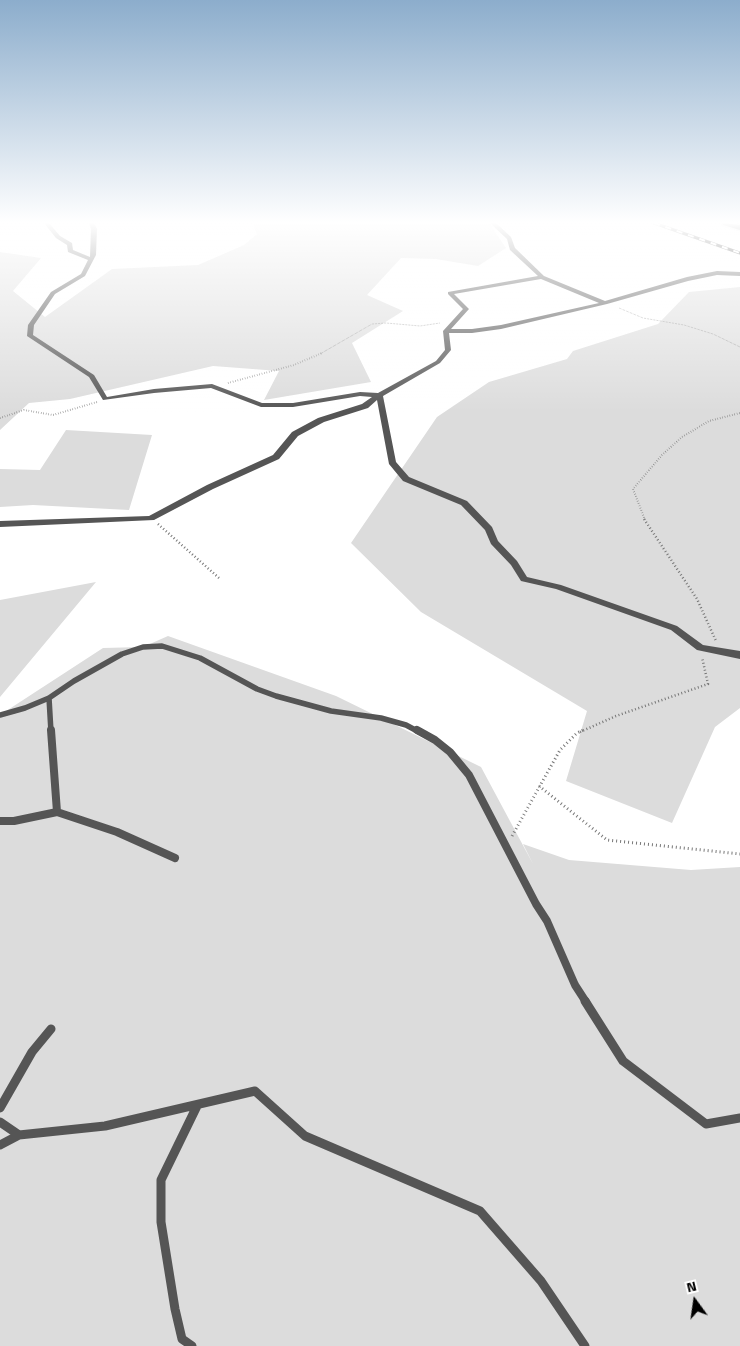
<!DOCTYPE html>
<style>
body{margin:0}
#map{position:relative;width:740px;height:1346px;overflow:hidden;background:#fff;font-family:"Titillium Web",sans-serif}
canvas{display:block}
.north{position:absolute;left:670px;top:1276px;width:50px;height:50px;-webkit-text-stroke:4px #fff;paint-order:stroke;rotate:346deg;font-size:14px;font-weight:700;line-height:20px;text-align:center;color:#000}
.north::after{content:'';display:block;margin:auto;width:18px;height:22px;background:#000;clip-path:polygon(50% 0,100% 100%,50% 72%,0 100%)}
</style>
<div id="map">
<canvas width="740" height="1346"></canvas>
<div class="north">N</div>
</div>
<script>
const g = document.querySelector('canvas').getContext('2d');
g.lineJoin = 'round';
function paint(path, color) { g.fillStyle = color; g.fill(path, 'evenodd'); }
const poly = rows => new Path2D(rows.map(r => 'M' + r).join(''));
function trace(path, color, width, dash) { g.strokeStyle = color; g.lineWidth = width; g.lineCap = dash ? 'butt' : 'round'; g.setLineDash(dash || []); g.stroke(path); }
paint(poly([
 [252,223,489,223,506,248,478,266,436,259,401,258,367,295,403,311,352,343,371,382,264,400,279,371,213,366,70,399,29,403,0,430,0,252,41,258,13,291,45,317,112,269,198,265,244,245,257,234],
 [740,287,740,708,715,727,672,823,566,781,587,711,421,612,351,543,437,417,489,382,567,359,573,351,658,324,689,292],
 [66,430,152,435,129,510,33,505,0,507,0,469,40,470],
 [96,582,0,697,0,600],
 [168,636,336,696,481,767,533,864,523,844,569,860,691,870,740,867,740,1346,0,1346,0,715,103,648,143,647]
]), '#dcdcdc');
const highway = poly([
 [722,223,740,225,740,230,723,225,722,223]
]);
trace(highway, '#dbdbdb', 3);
trace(poly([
 [619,308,643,318,684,325,713,334,740,347],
 [320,354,372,324,386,323,420,326,440,323]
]), '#777', 1, [0.5, 1]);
trace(poly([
 [228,383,294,365,322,353],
 [0,418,24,410,53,415,97,402],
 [645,520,633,489,662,455,682,437,709,421,740,413]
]), '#777', 2, [0.5, 2]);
trace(poly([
 [644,519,697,599,716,641],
 [158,524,219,578],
 [580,732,616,716,708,684,702,657]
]), '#777', 2.5, [1, 2.5]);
trace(poly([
 [539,786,607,840,740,854],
 [512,836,560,750,577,733,583,730]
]), '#777', 3, [1, 3]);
trace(poly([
 [49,698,51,732],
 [0,715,25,708,49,698,74,681,122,654,143,647,162,646,200,658,257,689,276,696,331,711,381,718,406,725,419,732]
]), '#555', 5.5);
trace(poly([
 [51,730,57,812],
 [417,730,435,740,450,752,469,775,536,904,547,921,575,985,586,1002],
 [0,821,14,821,57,812,117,832,175,858]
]), '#555', 8);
trace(poly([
 [585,1001,623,1061,706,1124,740,1118],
 [0,1108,32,1052,51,1029],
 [0,1122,19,1135],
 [0,1145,19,1135,105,1126,255,1091,305,1136,480,1211,541,1281,585,1346],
 [192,1346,182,1339,175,1309,161,1222,161,1180,197,1106]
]), '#555', 9);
paint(poly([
 [44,223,49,223,60,236,72,243,73,250,90,257,91,229,89,223,94,223,97,229,96,255,85,276,55,294,34,325,33,335,94,375,107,397,154,389,212,384,262,403,293,403,360,392,378,393,436,361,445,350,443,331,463,309,448,294,448,292,538,276,510,250,507,239,490,223,496,223,511,237,515,248,544,276,605,301,687,277,717,271,740,272,740,276,717,275,688,281,607,304,501,329,472,333,449,333,451,350,440,363,383,396,396,462,409,477,467,501,492,527,498,541,517,561,527,577,561,585,677,626,703,645,740,651,740,659,697,650,671,630,556,589,521,581,511,565,491,544,485,530,461,505,403,481,389,464,377,400,368,408,324,422,298,436,279,459,213,489,154,520,0,527,0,521,149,516,207,485,273,455,292,432,318,418,362,404,372,397,360,396,293,407,261,407,211,388,154,393,103,400,89,377,27,336,28,325,51,292,81,274,88,260,68,252,67,245,56,238,44,223],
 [541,279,599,303,501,325,472,329,451,329,469,309,454,294,541,279]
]), '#555');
paint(highway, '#000');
const rail = poly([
 [654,223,740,253]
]);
trace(rail, '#000', 3);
trace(rail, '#fff', 2, [6]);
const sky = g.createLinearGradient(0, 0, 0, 412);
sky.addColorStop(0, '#8cadcc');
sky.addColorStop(0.54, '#fff');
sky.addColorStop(1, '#ffffff00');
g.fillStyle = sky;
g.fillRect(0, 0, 740, 412);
</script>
